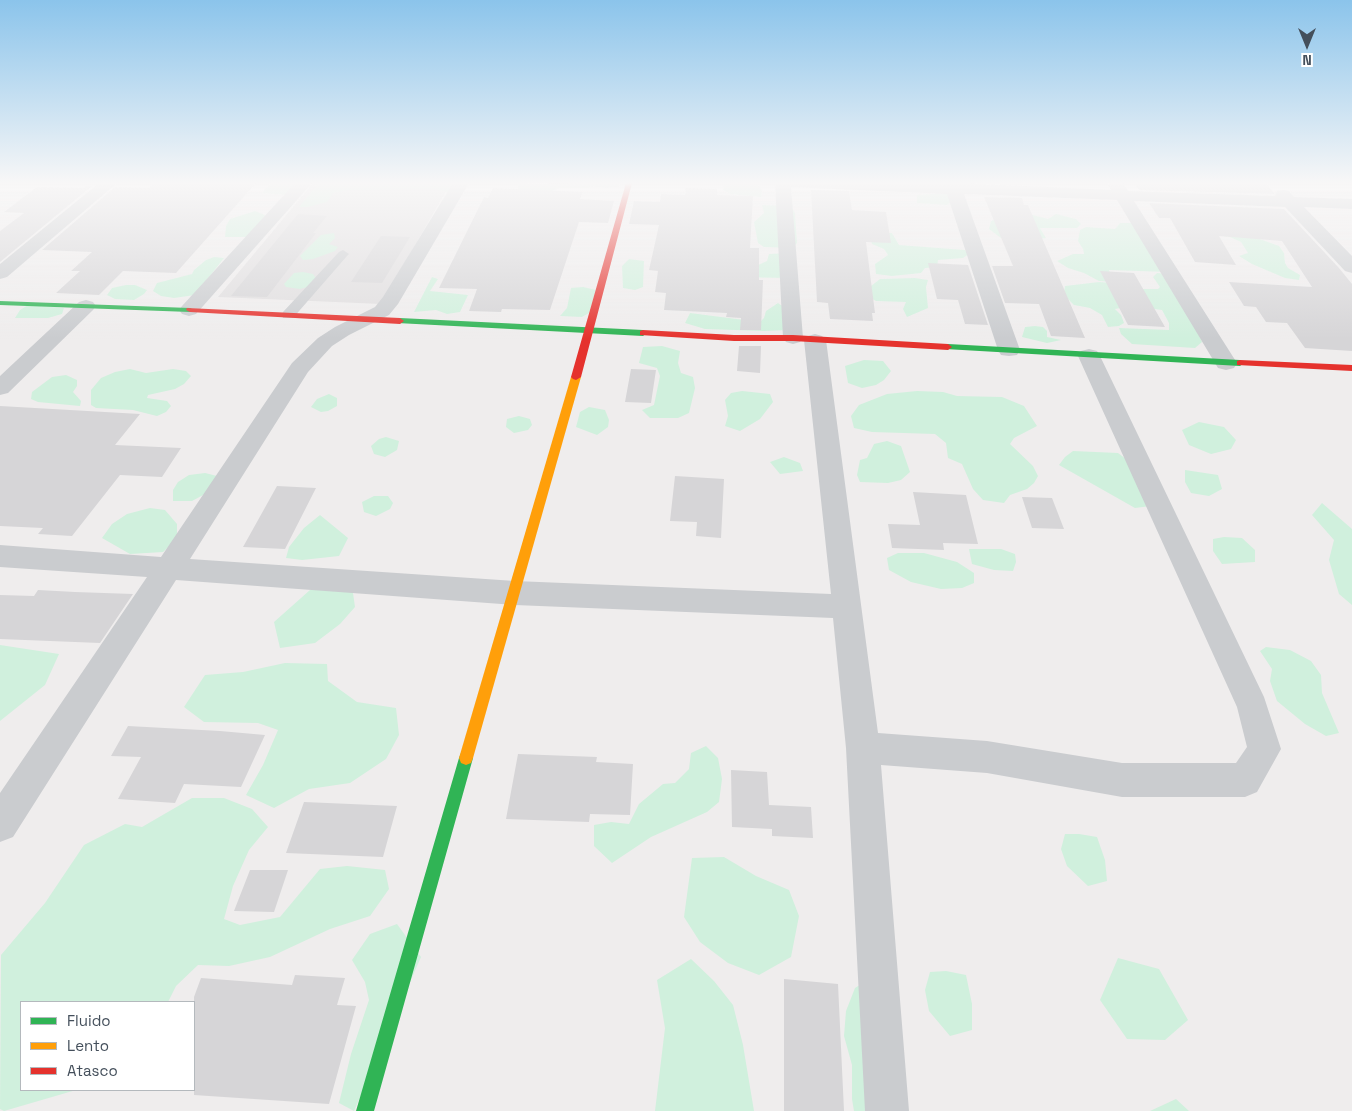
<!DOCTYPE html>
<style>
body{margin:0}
#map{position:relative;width:1352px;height:1111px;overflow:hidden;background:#efeded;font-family:"Space Grotesk",sans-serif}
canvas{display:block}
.legend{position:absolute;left:20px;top:1001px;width:175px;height:90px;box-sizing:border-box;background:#fff;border:1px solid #b4b9bd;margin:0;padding:6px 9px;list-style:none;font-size:15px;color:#444f5b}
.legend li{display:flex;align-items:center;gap:10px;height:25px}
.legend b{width:25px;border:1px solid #b4b9bd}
.north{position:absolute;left:1282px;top:20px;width:50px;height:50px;-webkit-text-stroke:4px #fff;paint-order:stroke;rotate:180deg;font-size:14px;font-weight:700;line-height:20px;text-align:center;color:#444f5b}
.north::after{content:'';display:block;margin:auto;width:18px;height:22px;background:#444f5b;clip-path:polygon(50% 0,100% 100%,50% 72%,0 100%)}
</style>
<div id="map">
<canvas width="1352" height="1111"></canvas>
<ul class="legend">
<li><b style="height:6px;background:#30b455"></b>Fluido</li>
<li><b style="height:6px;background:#ff9f0a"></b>Lento</li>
<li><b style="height:6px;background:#e5322d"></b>Atasco</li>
</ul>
<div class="north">N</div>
</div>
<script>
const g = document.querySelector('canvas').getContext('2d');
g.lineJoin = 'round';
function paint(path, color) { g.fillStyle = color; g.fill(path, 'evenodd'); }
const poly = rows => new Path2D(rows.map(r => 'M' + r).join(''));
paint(poly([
 [313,183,451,183,381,304,218,297]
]), '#e0dedf');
paint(poly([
 [271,183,298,183,286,195,262,193],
 [319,183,462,183,450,193,437,189,347,190,333,193,327,202,307,207,299,207],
 [620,183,618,187,605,188,591,186,588,188,559,188,551,191,520,193,517,184],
 [724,185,758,185,762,191,761,197,730,194,723,190],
 [946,193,960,195,947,205,917,203,917,195],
 [762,205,791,206,795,213,797,243,793,248,764,247,758,243,754,222,764,213],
 [255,211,265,215,261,223,249,237,225,237,226,226,230,219],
 [1056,214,1076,219,1081,224,1077,228,1040,228,1046,238,1037,239,1001,238,989,229,991,221,997,219,1033,215,1048,219],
 [1120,223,1135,223,1168,272,1109,270,1113,282,1099,281,1084,273,1068,268,1057,261,1073,254,1084,254,1083,249,1078,241,1080,230,1086,227,1115,229],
 [334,233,335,238,329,244,338,247,335,251,313,259,303,260,300,256,321,235],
 [881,233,892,233,899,245,965,250,969,254,963,258,938,260,937,267,925,268,921,273,892,276,876,274,875,264,888,255,884,249,872,244,871,240],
 [1215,235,1257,238,1279,246,1284,253,1285,263,1288,268,1300,275,1299,280,1285,278,1252,264,1239,256,1248,253,1241,242,1230,237],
 [790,253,788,278,732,277,767,261,769,254],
 [214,257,224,258,195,295,174,298,161,296,153,291,157,283,192,274,194,270,206,260],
 [629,259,644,261,643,287,635,290,623,288,622,266],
 [303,272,313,274,317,280,311,286,300,289,286,287,284,284,294,273],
 [1157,273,1171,274,1202,342,1195,348,1132,344,1121,334,1119,328,1169,330,1169,323,1162,310,1131,306,1115,309,1121,315,1124,323,1119,326,1108,327,1102,315,1090,308,1074,305,1067,298,1064,292,1065,286,1099,282,1113,283,1136,289,1158,289,1160,287,1153,277],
 [432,277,438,279,430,291,468,295,460,312,447,314,436,310,414,312],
 [915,278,928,280,926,287,928,308,907,317,903,309,906,302,876,301,869,297,871,286,880,279],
 [126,285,135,285,147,290,144,294,134,300,115,299,107,295,112,288],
 [583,287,596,290,589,313,582,317,560,316,567,308,571,288],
 [778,303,785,308,788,330,764,331,705,329,685,323,690,313,760,322,764,318,766,311],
 [28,305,64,308,62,314,48,318,15,318,20,310],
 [1035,326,1043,327,1047,331,1047,337,1061,340,1047,343,1022,337,1025,327],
 [662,346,680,351,678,363,681,373,693,377,695,388,689,413,678,418,650,418,642,410,654,405,660,376,657,368,639,363,643,347],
 [864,360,883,361,891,371,884,380,876,385,862,388,848,383,845,366],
 [130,369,146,373,173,369,186,371,191,376,184,384,175,389,148,395,147,398,167,401,171,406,166,412,157,416,133,410,96,408,91,405,91,390,101,378,115,372],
 [66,375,77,380,77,386,73,392,81,401,80,406,38,402,31,399,32,392,52,377],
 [742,391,770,394,773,402,760,419,740,431,725,426,728,416,725,400,731,393],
 [917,391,943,392,957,396,1002,397,1024,406,1037,426,1014,438,1010,444,1033,466,1038,476,1034,483,1027,489,1010,495,1004,503,983,500,973,489,962,464,948,458,946,443,935,434,872,432,854,428,851,416,859,405,887,394],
 [329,394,337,398,337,406,328,411,321,412,311,407,317,399],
 [589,407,605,410,609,420,608,427,597,435,576,427,580,412],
 [519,416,530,419,532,425,528,430,514,433,506,427,507,419],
 [1199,422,1224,427,1236,440,1231,449,1211,454,1189,445,1182,430],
 [386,437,399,441,397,450,385,457,374,454,371,446,379,439],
 [887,441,901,446,910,472,901,480,888,483,860,482,857,475,860,460,867,458,874,444],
 [1073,451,1118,453,1134,465,1151,506,1135,508,1059,465,1065,457],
 [784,457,800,463,803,471,780,474,770,462],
 [1185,470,1218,475,1222,489,1209,496,1191,493,1185,482],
 [205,473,217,476,205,494,192,501,173,501,173,490,178,482,189,475],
 [374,496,388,496,393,503,390,509,376,516,364,512,362,502],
 [1322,503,1352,529,1352,605,1339,594,1329,560,1334,540,1312,515],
 [150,508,165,510,177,524,177,539,163,552,130,554,102,538,112,524,127,514],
 [320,515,348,538,339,556,302,560,286,558,289,547,304,528],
 [1224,537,1242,538,1255,550,1255,562,1222,564,1213,551,1213,539],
 [969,549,1001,549,1015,554,1016,562,1013,571,994,570,972,564],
 [898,553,924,553,957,562,974,573,974,583,962,588,941,589,911,582,889,570,887,558],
 [352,586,355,607,340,624,315,643,280,648,274,622,310,590],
 [0,645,59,654,45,685,0,721],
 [1266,647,1290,650,1311,661,1321,675,1322,693,1339,733,1326,736,1305,724,1277,701,1270,681,1272,669,1260,651],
 [285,663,327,664,328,681,357,702,396,708,399,735,386,759,350,783,309,789,274,808,246,795,263,765,278,730,258,723,204,722,184,707,205,675,243,672],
 [706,746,718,758,722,779,719,802,707,812,651,837,612,863,594,846,594,825,611,822,629,824,639,804,663,784,675,783,689,769,691,753],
 [192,798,224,798,252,809,268,827,249,850,233,886,224,919,240,925,280,917,320,869,347,866,385,870,389,889,370,916,330,929,270,957,229,966,198,965,176,986,168,1002,21,1002,21,1090,76,1090,4,1111,0,1109,1,955,45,903,84,845,125,824,142,827],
 [1065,834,1079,834,1097,837,1105,860,1107,881,1088,886,1067,866,1061,849],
 [724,857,756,876,789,890,799,916,791,957,759,975,728,963,700,942,684,917,692,858],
 [397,924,421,957,354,1111,339,1103,351,1054,369,1000,365,982,352,960,370,934],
 [1118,958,1159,969,1188,1020,1165,1040,1127,1039,1100,1000],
 [691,959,714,981,733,1005,743,1045,754,1111,655,1111,665,1028,657,980],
 [946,971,966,975,972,1004,972,1030,950,1036,929,1011,925,990,930,972],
 [872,977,904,1111,854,1111,852,1099,852,1065,844,1036,846,1011,855,988],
 [1176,1099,1189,1111,1150,1111]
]), '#d0f0dd');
paint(poly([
 [154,183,256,183,176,273,123,271,99,295,56,293,80,271,71,271,92,252,42,250,115,187,149,188],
 [1135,183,1266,183,1274,193,1274,194,1139,190],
 [86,186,92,186,0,262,0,231,24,213,4,212,37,187,83,188],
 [493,188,583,192,580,199,614,201,608,223,579,222,550,310,502,309,501,312,469,311,477,289,439,288,484,197,488,198],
 [686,188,717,189,717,195,753,196,750,248,759,248,759,280,763,280,761,330,740,330,741,318,726,317,727,313,664,310,666,293,655,292,658,271,649,270,659,225,629,224,634,201,660,202,661,194,685,195],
 [811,190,849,191,852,210,886,212,891,243,866,242,875,313,872,313,873,321,830,319,828,303,817,302],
 [984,197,1022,198,1024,205,1028,205,1085,338,1051,336,1039,304,1005,303,992,266,1013,266],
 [1149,203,1284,209,1339,268,1352,284,1352,351,1305,348,1287,323,1266,322,1256,307,1244,306,1229,282,1312,287,1282,241,1219,236,1236,265,1195,262,1170,218,1159,218],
 [298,214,327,216,313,233,316,233,267,297,231,296],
 [381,236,410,237,382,283,351,282],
 [928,263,968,265,988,325,965,324,958,300,937,299],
 [1100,271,1134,273,1165,327,1128,325],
 [739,346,761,346,760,373,737,371],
 [631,369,656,370,651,403,625,402],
 [0,406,140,414,115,445,181,448,162,477,120,475,72,536,38,534,43,528,0,526],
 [675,476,724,479,721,538,696,536,697,522,670,521],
 [277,486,316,488,285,549,243,547],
 [913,492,966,495,978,544,943,543,944,550,892,548,888,524,920,525],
 [1022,497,1052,498,1064,529,1032,528],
 [38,590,75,592,133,594,100,643,0,639,0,595,34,596],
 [128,726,220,731,265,735,241,787,184,784,175,803,118,799,141,757,111,756],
 [518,754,597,757,596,762,633,764,630,815,590,814,589,822,506,819],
 [731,770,767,772,769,805,811,807,813,838,772,836,772,829,732,827],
 [304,802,397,806,383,857,286,853],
 [250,870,288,870,274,912,234,911],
 [295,975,345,978,337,1005,356,1006,329,1104,194,1095,194,997,201,978,292,985],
 [784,979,838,984,844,1111,784,1111]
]), '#d6d5d7');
paint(poly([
 [343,250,349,254,347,256,293,318,283,318,282,315,283,312,339,252,343,250]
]), '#cacccf');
paint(poly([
 [99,183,117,183,7,277,0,279,0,264,99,183],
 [295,183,312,183,196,314,189,316,182,314,179,310,182,306,295,183],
 [453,183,469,183,398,304,389,315,349,335,332,346,308,372,190,559,515,581,831,594,804,340,808,336,815,334,822,336,826,340,878,733,987,741,1122,763,1236,763,1247,747,1237,707,1078,356,1081,351,1089,349,1097,351,1100,356,1264,697,1281,749,1257,792,1245,797,1122,797,987,773,881,765,909,1111,865,1111,846,748,833,618,515,605,176,580,13,837,0,842,0,793,147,577,0,567,0,545,161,557,292,363,318,338,335,327,375,307,383,297,453,183],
 [775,183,960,183,1111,190,1108,185,1109,183,1123,183,1128,191,1275,196,1277,191,1283,190,1289,191,1294,197,1352,199,1352,209,1304,207,1352,256,1352,273,1345,271,1285,207,1134,201,1237,363,1234,368,1226,370,1218,368,1215,363,1117,200,964,194,1020,350,1017,355,1009,356,1001,355,998,350,947,194,791,187,803,338,800,342,793,344,786,342,783,338,775,183],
 [86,300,93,302,96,306,93,310,8,393,0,395,0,376,79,302,86,300]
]), '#cacccf');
paint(poly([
 [0,301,190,308,194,310,190,312,0,305,0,301],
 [400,318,643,330,647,333,643,336,397,323,397,319,400,318],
 [948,344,1240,360,1244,363,1240,366,945,349,945,345,948,344],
 [466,751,471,753,473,758,374,1111,356,1111,459,758,461,753,466,751]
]), '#30b455');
paint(poly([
 [576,374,581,377,473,758,471,763,466,765,461,763,459,758,571,377,576,374]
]), '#ff9f0a');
paint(poly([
 [626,183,632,183,581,377,576,380,573,379,571,377,626,183],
 [187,308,400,318,404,321,400,324,190,312,186,310,187,308],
 [643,330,734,335,793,335,948,344,952,347,948,350,793,341,734,341,640,335,640,331,643,330],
 [1240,360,1352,365,1352,371,1237,365,1237,361,1240,360]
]), '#e5322d');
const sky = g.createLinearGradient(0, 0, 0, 339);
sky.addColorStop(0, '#8bc4eb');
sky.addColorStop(0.54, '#f8f7f7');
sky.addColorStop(1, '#f8f7f700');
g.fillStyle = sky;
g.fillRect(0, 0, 1352, 339);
</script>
